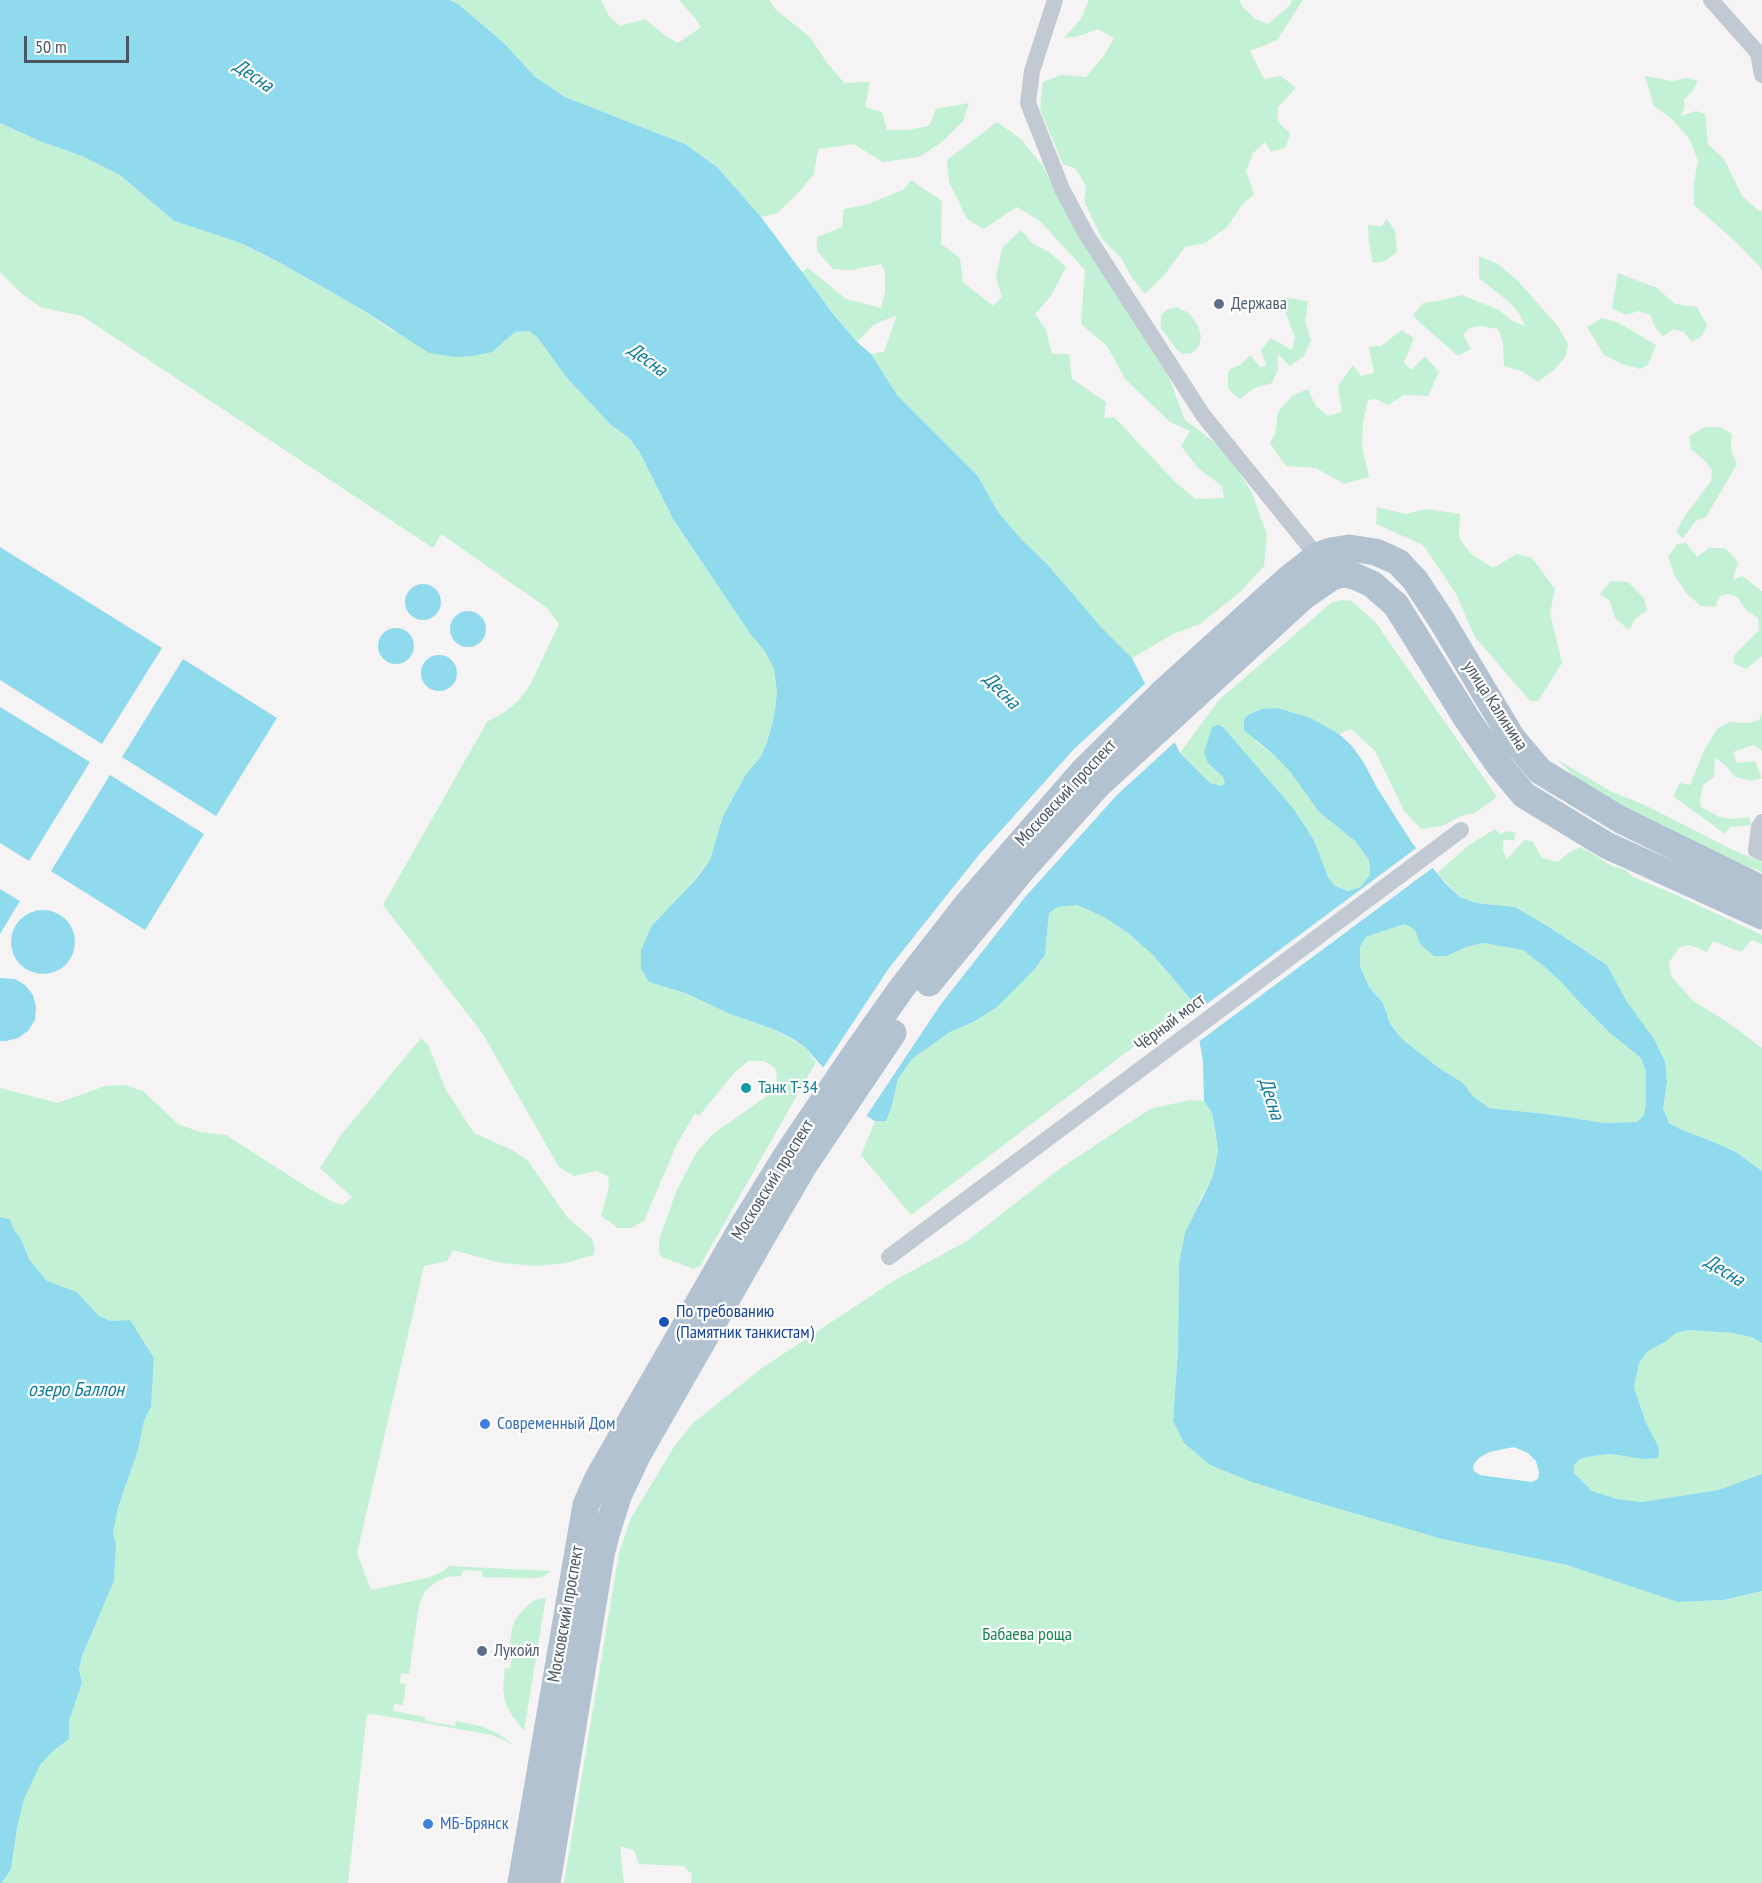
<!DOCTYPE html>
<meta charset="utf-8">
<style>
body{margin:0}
#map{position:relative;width:1762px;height:1883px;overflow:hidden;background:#f5f3f3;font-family:"PT Sans Narrow",sans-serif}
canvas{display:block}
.scale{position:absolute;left:24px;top:36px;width:105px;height:27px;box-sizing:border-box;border:3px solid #4a5661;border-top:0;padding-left:8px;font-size:18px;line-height:21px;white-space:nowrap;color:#4a5661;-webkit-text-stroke:4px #fff;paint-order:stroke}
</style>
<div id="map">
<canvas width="1762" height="1883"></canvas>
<div class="scale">50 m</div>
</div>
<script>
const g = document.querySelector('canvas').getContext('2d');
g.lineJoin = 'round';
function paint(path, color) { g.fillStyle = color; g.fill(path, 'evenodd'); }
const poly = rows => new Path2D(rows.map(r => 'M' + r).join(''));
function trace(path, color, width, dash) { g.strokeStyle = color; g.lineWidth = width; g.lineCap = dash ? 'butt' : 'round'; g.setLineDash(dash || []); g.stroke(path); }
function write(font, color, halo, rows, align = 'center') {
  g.font = font + ' "PT Sans Narrow",sans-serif'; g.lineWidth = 4.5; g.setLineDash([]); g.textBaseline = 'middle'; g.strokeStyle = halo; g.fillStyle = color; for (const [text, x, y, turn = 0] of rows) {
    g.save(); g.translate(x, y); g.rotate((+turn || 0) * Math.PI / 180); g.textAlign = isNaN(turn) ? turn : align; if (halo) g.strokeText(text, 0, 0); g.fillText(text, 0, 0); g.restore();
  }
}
paint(poly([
 [450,0,601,0,609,16,620,26,645,19,663,34,678,43,701,27,695,18,679,0,769,0,775,9,810,37,825,60,844,83,870,82,865,107,882,112,887,130,908,130,929,126,936,109,969,103,963,121,942,142,919,157,883,162,854,144,818,149,814,174,798,193,777,213,761,217,717,167,685,144,565,97,534,76,504,43,458,4],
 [1089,0,1240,0,1241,5,1254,18,1268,24,1290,5,1292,0,1303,0,1277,40,1250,51,1264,79,1281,76,1296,88,1278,107,1278,122,1290,133,1286,147,1271,152,1265,142,1253,153,1246,171,1254,194,1242,205,1227,227,1205,243,1185,247,1165,274,1145,294,1132,278,1121,258,1102,239,1084,201,1086,186,1076,169,1063,164,1040,109,1043,82,1061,75,1086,77,1103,57,1114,38,1098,29,1079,36,1064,38,1081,19],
 [1645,76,1672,81,1688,78,1698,81,1692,92,1683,100,1685,105,1681,116,1696,111,1705,114,1708,144,1724,159,1742,196,1758,210,1762,211,1762,269,1737,243,1694,205,1694,182,1698,161,1689,138,1671,118,1654,106],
 [997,122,1021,139,1042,165,1073,226,1169,377,1185,420,1214,442,1234,464,1252,493,1267,535,1264,566,1240,592,1200,624,1173,634,1132,658,1101,627,1048,565,1023,541,998,512,978,476,897,395,871,354,884,352,897,315,873,325,857,342,801,273,808,268,846,299,881,308,885,292,885,272,881,264,851,270,833,269,817,251,817,237,842,227,844,209,865,205,903,190,911,180,942,201,941,244,960,258,963,282,993,306,1002,297,996,277,1002,248,1021,230,1032,243,1049,252,1066,267,1051,296,1035,314,1046,330,1052,354,1069,354,1072,379,1106,402,1104,418,1114,417,1177,484,1196,499,1224,498,1222,486,1198,468,1181,446,1190,431,1170,422,1125,379,1107,346,1081,324,1085,270,1040,221,1017,207,983,229,967,219,949,182,947,160],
 [0,123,42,142,82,156,120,175,174,221,241,243,277,261,363,310,393,331,492,352,515,332,529,331,537,337,567,378,611,425,629,438,639,451,673,519,751,635,764,650,774,669,777,692,774,717,767,742,760,758,746,774,723,816,710,860,677,901,649,982,685,993,730,1014,776,1030,806,1048,816,1062,700,1266,693,1269,662,1257,659,1252,659,1240,676,1192,696,1153,713,1134,767,1096,776,1081,777,1073,774,1067,764,1061,748,1061,734,1073,699,1116,695,1113,676,1146,644,1221,631,1228,618,1228,601,1216,609,1187,608,1176,596,1171,574,1176,559,1167,483,1034,383,905,487,722,506,711,518,701,530,685,559,624,547,608,441,534,433,548,82,316,40,307,21,293,0,272],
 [1387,219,1395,231,1397,252,1385,261,1373,263,1369,243,1368,225,1382,226],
 [1479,256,1498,264,1517,280,1557,325,1568,344,1566,356,1556,368,1538,382,1524,372,1504,366,1503,343,1498,329,1481,326,1469,328,1463,335,1471,349,1458,356,1416,319,1413,315,1423,303,1443,300,1462,295,1499,310,1511,320,1525,326,1519,313,1508,301,1479,278],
 [1618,273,1657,288,1675,304,1697,307,1707,325,1702,336,1692,342,1684,332,1674,329,1663,336,1656,329,1650,315,1638,311,1626,315,1612,308],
 [1280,297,1308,301,1305,322,1311,340,1304,356,1290,366,1278,354,1278,369,1272,383,1255,388,1239,399,1228,389,1228,374,1230,369,1240,365,1250,355,1260,367,1266,365,1261,350,1271,338,1292,350,1295,338],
 [1177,307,1189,313,1198,326,1201,336,1199,346,1192,353,1182,354,1176,349,1161,328,1161,316,1166,310],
 [1602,318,1619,323,1656,345,1648,365,1640,369,1622,364,1604,355,1587,327],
 [1402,330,1414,338,1404,362,1411,370,1425,356,1439,372,1428,396,1404,395,1388,405,1376,399,1368,400,1363,422,1362,447,1369,477,1344,484,1316,468,1286,466,1270,443,1275,434,1278,412,1292,396,1308,389,1316,406,1328,416,1342,412,1338,386,1353,365,1361,376,1374,373,1369,347,1381,346],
 [1705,427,1720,427,1732,434,1731,449,1737,464,1706,517,1696,521,1683,538,1676,532,1684,517,1711,481,1712,470,1704,460,1691,449,1689,436],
 [1377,507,1406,514,1426,509,1460,514,1459,538,1471,554,1493,568,1517,554,1532,558,1555,589,1550,613,1562,663,1538,701,1530,701,1475,637,1455,592,1423,545,1376,524],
 [1686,543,1697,557,1709,548,1725,548,1738,562,1733,580,1742,576,1762,591,1762,656,1746,669,1733,663,1735,654,1759,630,1758,618,1747,611,1737,597,1728,594,1720,596,1715,607,1701,606,1687,594,1675,576,1668,557,1677,544],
 [1611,581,1628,582,1644,598,1647,610,1635,619,1629,630,1615,618,1610,601,1600,594],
 [1342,600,1352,601,1376,623,1497,797,1475,813,1461,816,1442,826,1421,829,1404,811,1375,751,1351,729,1339,734,1311,718,1277,708,1255,741,1274,755,1291,773,1319,812,1355,841,1369,860,1370,875,1360,887,1348,891,1335,886,1328,877,1314,840,1293,808,1223,727,1212,727,1210,734,1208,763,1222,776,1225,782,1222,786,1217,786,1210,783,1180,753,1218,701,1331,603],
 [1762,713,1762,750,1753,745,1733,752,1737,763,1755,761,1762,778,1751,781,1735,777,1726,766,1715,757,1714,777,1703,785,1700,801,1701,807,1719,817,1734,819,1749,817,1751,825,1730,827,1725,834,1673,796,1680,783,1690,785,1705,749,1718,728,1730,722,1748,723,1759,720],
 [1558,760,1610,791,1645,805,1731,849,1762,862,1762,872,1703,849,1602,796,1575,777],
 [1495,829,1500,834,1509,831,1516,833,1514,840,1503,840,1503,852,1507,859,1524,840,1532,841,1542,858,1558,862,1568,853,1581,847,1612,866,1626,870,1633,877,1674,894,1762,935,1762,944,1752,940,1741,952,1713,941,1707,952,1690,945,1680,947,1669,962,1671,976,1693,1001,1726,1021,1762,1048,1762,1171,1736,1152,1709,1140,1680,1129,1669,1123,1663,1110,1667,1082,1607,965,1546,925,1515,907,1476,903,1460,897,1437,873,1469,845],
 [1077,905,1104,917,1128,933,1153,955,1193,1002,911,1215,861,1155,875,1121,886,1120,891,1109,898,1079,912,1059,950,1032,973,1022,1019,984,1034,970,1045,955,1049,913,1058,907],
 [1405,924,1415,930,1420,944,1447,956,1466,947,1483,943,1523,950,1546,968,1563,984,1580,1003,1610,1033,1641,1058,1646,1072,1646,1103,1644,1115,1637,1122,1605,1123,1546,1114,1489,1108,1473,1096,1463,1083,1439,1068,1402,1039,1390,1024,1383,1003,1369,987,1360,965,1360,947,1366,937],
 [421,1038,428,1045,446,1090,474,1133,514,1151,528,1161,567,1217,592,1239,595,1248,593,1255,566,1263,537,1266,501,1263,453,1250,447,1261,424,1266,357,1553,371,1590,427,1578,442,1572,449,1566,551,1571,544,1576,537,1578,482,1577,482,1571,463,1570,461,1576,447,1577,436,1582,425,1591,419,1605,409,1674,401,1673,400,1683,406,1684,403,1705,394,1704,393,1711,425,1717,425,1721,455,1726,456,1721,481,1726,499,1734,514,1745,492,1735,379,1715,367,1714,348,1883,2,1883,11,1869,17,1828,24,1799,40,1765,53,1751,69,1739,69,1721,82,1683,79,1669,82,1656,114,1581,116,1545,113,1533,118,1508,138,1450,144,1421,151,1407,154,1358,130,1320,111,1321,99,1316,77,1292,47,1281,29,1259,21,1239,14,1230,10,1219,0,1217,0,1088,58,1103,105,1086,125,1085,143,1091,178,1124,200,1132,226,1135,310,1189,333,1202,343,1205,352,1197,320,1168,341,1135],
 [1190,1100,1204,1101,1212,1113,1218,1151,1213,1176,1201,1197,1179,1263,1178,1349,1173,1421,1184,1443,1210,1465,1249,1481,1295,1496,1442,1539,1567,1565,1678,1602,1723,1600,1762,1591,1762,1883,691,1883,692,1874,683,1866,639,1864,634,1850,620,1846,624,1883,564,1883,619,1553,631,1518,674,1447,692,1424,762,1368,895,1280,967,1241,1058,1170,1150,1109],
 [1689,1330,1733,1333,1751,1337,1762,1343,1762,1474,1718,1490,1642,1502,1617,1499,1592,1491,1574,1473,1574,1465,1580,1459,1592,1456,1610,1454,1621,1456,1658,1448,1646,1423,1634,1387,1634,1379,1639,1363,1648,1351,1665,1342,1676,1333],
 [546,1597,524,1731,511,1714,505,1702,503,1688,505,1668,510,1669,513,1653,509,1651,512,1628,517,1617,527,1606,533,1601]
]), '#c3f1d5');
paint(poly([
 [0,0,450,0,458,4,504,43,534,76,565,97,685,144,717,167,761,217,831,311,857,342,871,354,897,395,978,476,998,512,1023,541,1048,565,1101,627,1132,658,1180,753,1210,783,1222,786,1225,782,1222,776,1208,763,1204,753,1212,727,1218,725,1223,727,1293,808,1314,840,1328,877,1335,886,1348,891,1360,887,1370,875,1369,860,1355,841,1319,812,1291,773,1274,755,1244,730,1244,720,1248,715,1262,709,1277,708,1311,718,1339,734,1352,746,1364,763,1376,786,1412,843,1445,883,1460,897,1476,903,1515,907,1546,925,1607,965,1627,1002,1654,1039,1665,1062,1667,1082,1663,1109,1669,1123,1680,1129,1709,1140,1736,1152,1762,1171,1762,1343,1751,1337,1733,1333,1689,1330,1676,1333,1665,1342,1648,1351,1639,1363,1634,1387,1646,1423,1659,1448,1658,1458,1644,1459,1610,1454,1592,1456,1580,1459,1574,1465,1574,1473,1592,1491,1617,1499,1642,1502,1718,1490,1762,1474,1762,1591,1723,1600,1678,1602,1567,1565,1442,1539,1295,1496,1249,1481,1210,1465,1184,1443,1173,1421,1178,1349,1179,1263,1185,1233,1213,1176,1218,1151,1215,1129,1212,1113,1204,1101,1203,1062,1193,1002,1153,955,1128,933,1104,917,1077,905,1058,907,1049,913,1045,955,1034,970,997,1007,973,1022,950,1032,912,1059,898,1079,891,1109,886,1121,875,1121,865,1115,806,1048,793,1039,776,1030,730,1014,685,993,649,982,641,968,641,950,651,927,696,879,710,860,723,816,746,774,760,758,767,742,774,717,777,692,774,669,764,650,751,635,673,519,639,451,629,438,611,425,567,378,537,337,529,331,515,332,492,352,473,356,456,357,429,353,363,310,277,261,241,243,174,221,120,175,82,156,42,142,0,123],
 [1405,924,1415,930,1420,944,1434,956,1447,956,1466,947,1483,943,1523,950,1546,968,1563,984,1580,1003,1610,1033,1641,1058,1646,1072,1646,1103,1644,1115,1637,1122,1605,1123,1546,1114,1489,1108,1473,1096,1463,1083,1439,1068,1402,1039,1390,1024,1383,1003,1369,987,1360,966,1360,947,1366,937],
 [1514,1447,1528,1453,1536,1461,1539,1472,1538,1479,1532,1482,1494,1477,1480,1475,1474,1471,1473,1465,1479,1458,1489,1452],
 [0,547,162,648,102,744,0,680],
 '405 602a18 18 0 1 1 36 0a18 18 0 1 1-36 0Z',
 '450 629a18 18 0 1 1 36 0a18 18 0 1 1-36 0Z',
 '378 646a18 18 0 1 1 36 0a18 18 0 1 1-36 0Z',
 '421 673a18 18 0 1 1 36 0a18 18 0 1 1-36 0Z',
 [183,659,277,718,216,816,122,757],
 [0,707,90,762,29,861,0,843],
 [110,775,204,834,145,930,51,871],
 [0,889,20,901,0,934],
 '11 942a32 32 0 1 1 64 0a32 32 0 1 1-64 0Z',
 [0,978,15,979,25,985,33,995,36,1007,35,1020,28,1031,18,1038,6,1041,0,1041],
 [0,1217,10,1219,14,1230,21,1239,29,1259,47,1281,77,1292,99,1316,111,1321,130,1320,154,1358,151,1407,144,1421,138,1450,118,1508,113,1533,116,1545,114,1581,82,1656,79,1669,82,1683,69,1721,69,1739,53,1751,40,1765,24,1799,17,1828,11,1869,2,1883,0,1883]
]), '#90daee');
paint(poly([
 [1147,682,1177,740,1117,795,1026,896,941,1004,865,1118,821,1071,889,968,978,856,1074,749],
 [1419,846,1435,866,1197,1043,1192,1015]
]), '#f5f3f3');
trace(poly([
 [1055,0,1032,71,1028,103,1062,189,1086,234,1203,415,1317,556],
 [1711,0,1758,53,1762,75],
 [1762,822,1759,827,1756,850,1762,853],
 [889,1257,1461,830]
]), '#c1cad2', 16);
trace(poly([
 [929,983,1023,869,1098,785,1303,597,1332,577,1343,574,1354,576,1372,584,1396,605,1467,719,1499,765,1524,795,1606,845,1762,916],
 [521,1883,586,1505,598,1478,744,1224,788,1153,851,1060,901,989,968,903,1083,771,1161,694,1288,579,1317,556,1331,551,1349,548,1376,552,1398,562,1415,580,1442,621,1512,738,1540,771,1621,820,1762,889],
 [547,1883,601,1555,607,1531,619,1494,638,1454,765,1232,805,1164,893,1033]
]), '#b3c2d1', 27);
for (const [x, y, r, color] of [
 [1219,304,6,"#5c6f8a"],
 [746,1088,6,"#0f9aa8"],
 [664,1322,6,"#1a4fb4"],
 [485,1424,6,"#3f7fe0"],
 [482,1651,6,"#5c6f8a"],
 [428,1824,6,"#3f7fe0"]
]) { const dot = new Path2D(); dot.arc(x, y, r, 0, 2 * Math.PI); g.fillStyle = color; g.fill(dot); trace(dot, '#fff', 2); }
write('18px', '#4e5e75', '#fff', [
 ["Держава",1231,304],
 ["Лукойл",494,1651]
], 'left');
write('18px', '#4a5661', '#fff', [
 ["улица Калинина",1495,706,57],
 ["Московский проспект",1066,793,-47],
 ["Чёрный мост",1170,1023,-37],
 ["Московский проспект",773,1180,-58],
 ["Московский проспект",566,1614,-80]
]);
write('18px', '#0d838f', '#fff', [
 ["Танк Т-34",758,1088]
], 'left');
write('18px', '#164399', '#fff', [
 ["По требованию",676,1312],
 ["(Памятник танкистам)",676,1333]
], 'left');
write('18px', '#366cbe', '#fff', [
 ["Современный Дом",497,1424],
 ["МБ-Брянск",440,1824]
], 'left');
write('18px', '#17864f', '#fff', [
 ["Бабаева роща",1027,1635]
]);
write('italic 20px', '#0c7c9b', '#fff', [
 ["Десна",253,76,34],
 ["Десна",647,360,36],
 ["Десна",1001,691,45],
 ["Десна",1271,1099,73],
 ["Десна",1724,1271,32],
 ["озеро Баллон",76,1390]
]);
</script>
